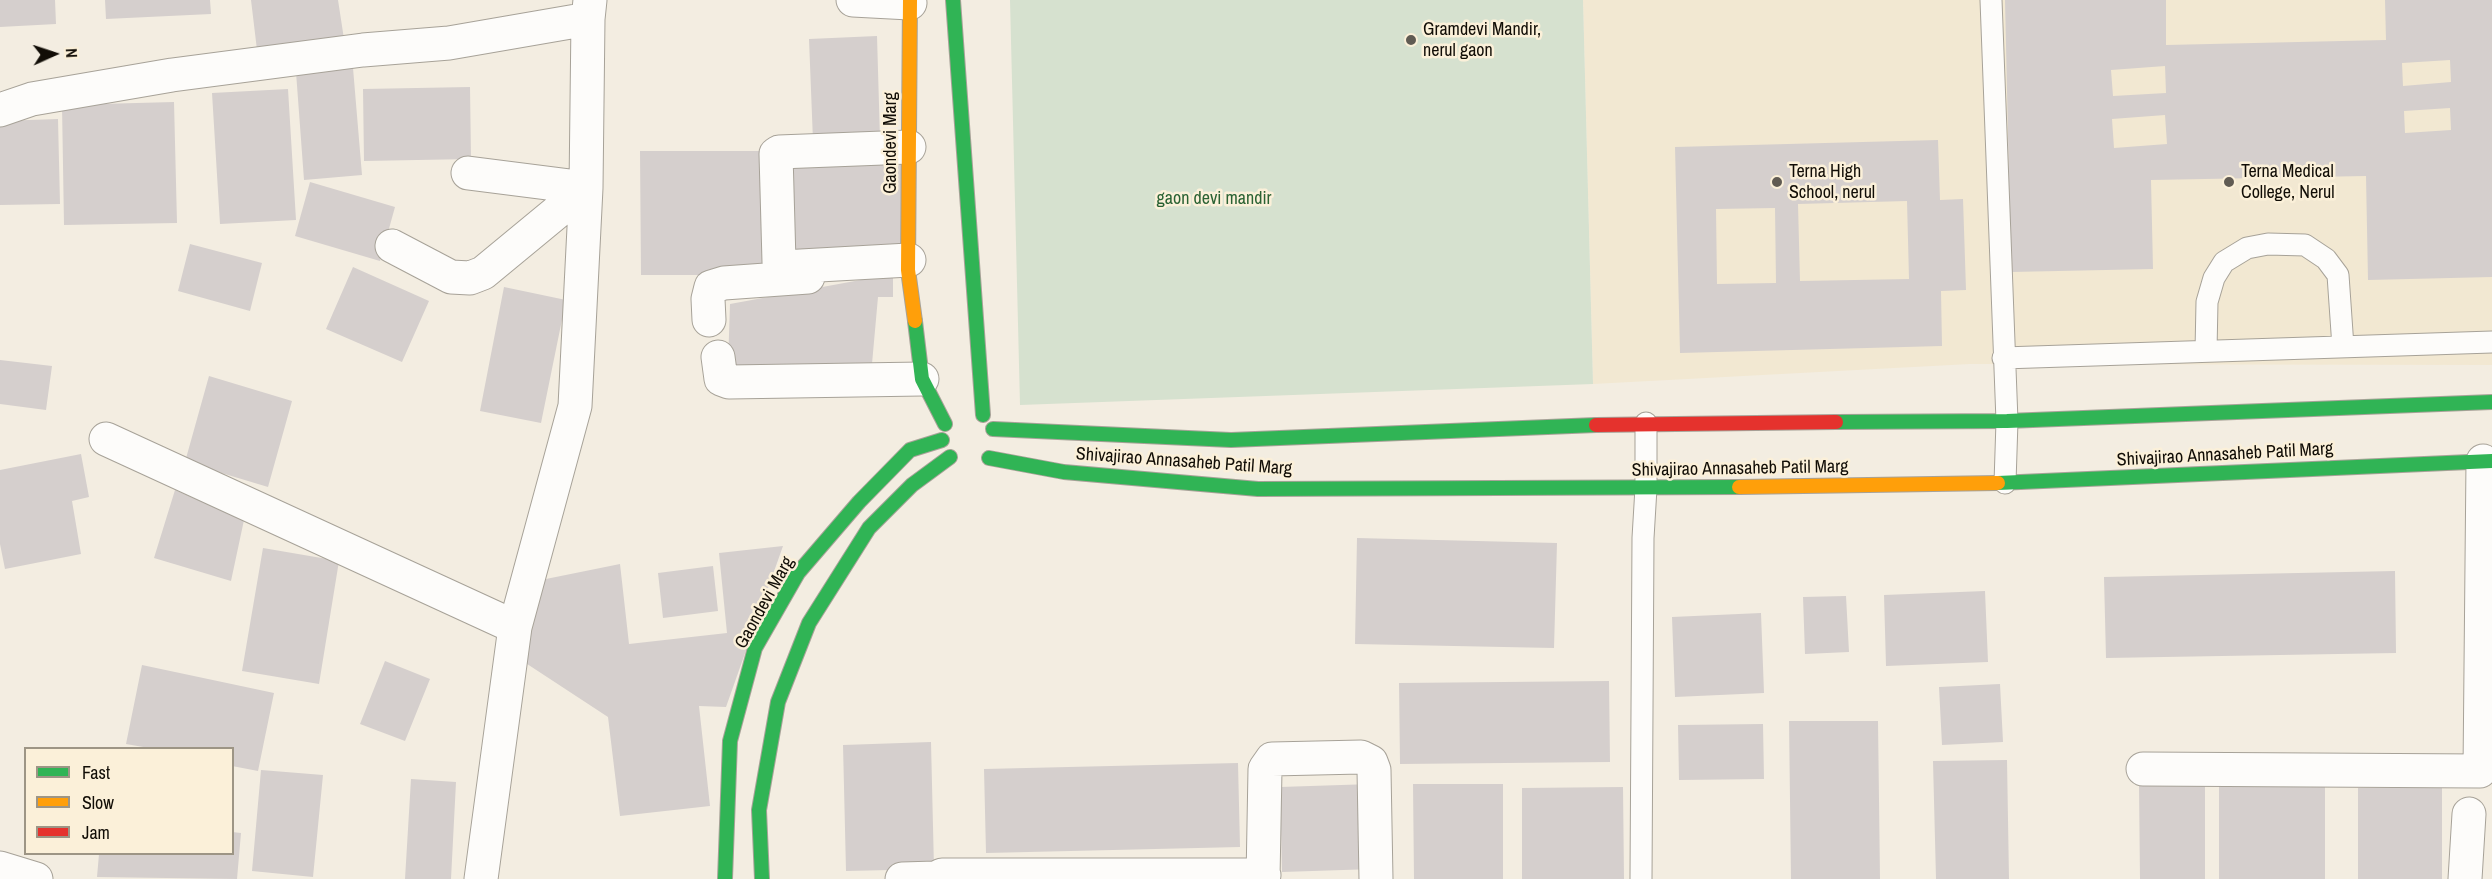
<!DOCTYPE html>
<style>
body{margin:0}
#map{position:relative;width:2492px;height:879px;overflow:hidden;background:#f3ede1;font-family:"Archivo Narrow",sans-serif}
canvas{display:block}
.legend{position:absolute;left:24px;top:747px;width:210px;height:108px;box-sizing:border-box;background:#fbf0d9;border:2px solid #9d9585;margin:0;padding:8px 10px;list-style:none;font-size:18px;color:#110d06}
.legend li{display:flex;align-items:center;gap:12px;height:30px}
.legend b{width:30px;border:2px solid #9d9585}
.north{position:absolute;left:24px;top:24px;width:60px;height:60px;-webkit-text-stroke:4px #fbf0d9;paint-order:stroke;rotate:87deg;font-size:16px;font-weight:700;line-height:24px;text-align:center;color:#110d06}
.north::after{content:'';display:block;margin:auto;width:21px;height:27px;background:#110d06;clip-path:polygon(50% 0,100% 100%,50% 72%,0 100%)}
</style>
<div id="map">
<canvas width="2492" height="879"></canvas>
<ul class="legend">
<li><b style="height:8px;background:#30b455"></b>Fast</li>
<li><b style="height:8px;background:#ff9f0a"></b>Slow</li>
<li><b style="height:8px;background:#e5322d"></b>Jam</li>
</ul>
<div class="north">N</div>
</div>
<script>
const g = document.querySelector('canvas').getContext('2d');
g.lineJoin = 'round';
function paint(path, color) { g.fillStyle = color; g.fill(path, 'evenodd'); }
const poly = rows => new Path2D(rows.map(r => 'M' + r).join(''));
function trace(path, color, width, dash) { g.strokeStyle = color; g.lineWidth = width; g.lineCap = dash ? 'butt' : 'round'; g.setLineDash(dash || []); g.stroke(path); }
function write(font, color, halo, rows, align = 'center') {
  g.font = font + ' "Archivo Narrow",sans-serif'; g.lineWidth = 5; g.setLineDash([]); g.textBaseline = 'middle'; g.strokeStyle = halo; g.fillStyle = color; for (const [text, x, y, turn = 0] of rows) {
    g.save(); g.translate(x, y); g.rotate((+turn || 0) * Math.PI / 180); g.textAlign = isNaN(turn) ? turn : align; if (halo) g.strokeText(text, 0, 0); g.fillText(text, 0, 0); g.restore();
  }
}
paint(poly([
 [1583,0,2492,0,2492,365,1970,364,1593,384]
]), '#f2e8d2');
paint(poly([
 [1010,0,1583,0,1593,384,1020,405]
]), '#d6e1cf');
paint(poly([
 [0,0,55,0,56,24,0,27],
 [105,0,210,0,211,14,106,19],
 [251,0,338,0,344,39,257,50],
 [2005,0,2166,0,2166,45,2386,40,2385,0,2492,0,2492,277,2368,280,2366,176,2151,180,2153,269,2011,272],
 [2450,60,2451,82,2403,86,2402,63],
 [2165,66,2166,93,2113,96,2111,70],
 [2450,108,2451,130,2405,133,2404,111],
 [2165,115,2167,144,2114,148,2112,119],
 [877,36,880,139,813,141,809,39],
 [353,68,362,175,304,180,296,72],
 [470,87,471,159,364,161,363,89],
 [288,89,296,220,220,224,212,93],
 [174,102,177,223,64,225,62,105],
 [58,119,60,204,0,205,0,121],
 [1938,140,1940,200,1963,199,1966,290,1941,291,1942,346,1680,353,1675,147],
 [1907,201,1909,279,1800,281,1798,204],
 [1775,208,1776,283,1717,284,1716,209],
 [640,151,773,151,773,275,641,275],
 [902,162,906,254,793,260,789,168],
 [310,182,395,207,380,261,295,236],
 [190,244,262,263,250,311,178,291],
 [353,267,429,301,402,362,326,329],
 [893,274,893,297,878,297,871,375,728,365,730,304],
 [504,287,566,300,541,423,480,411],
 [0,360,52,366,46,410,0,404],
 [209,376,292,401,268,487,185,462],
 [81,454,89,497,72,501,81,554,5,569,0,544,0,470],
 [175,490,244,520,231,581,154,558],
 [1357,538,1557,543,1554,648,1355,644],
 [783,546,726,707,699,706,710,806,620,816,608,717,518,658,541,580,620,564,629,644,727,633,719,553],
 [263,548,339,561,319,684,242,671],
 [713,566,718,611,663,618,658,573],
 [2395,571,2396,653,2106,658,2104,577],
 [1985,591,1988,662,1886,666,1884,595],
 [1846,596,1849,652,1805,654,1803,597],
 [1761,613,1764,693,1675,697,1672,617],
 [385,661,430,679,405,741,360,724],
 [142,665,274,693,258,771,232,766,232,748,149,748,126,744],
 [1609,681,1610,762,1400,764,1399,683],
 [2000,684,2003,742,1942,745,1939,687],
 [1789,721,1878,721,1880,879,1791,879],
 [1763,724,1764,779,1679,780,1678,725],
 [931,742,934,869,846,871,843,745],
 [2007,760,2009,879,1936,879,1933,761],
 [1238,763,1240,847,986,853,984,769],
 [261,770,323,775,313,877,252,871],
 [411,779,456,782,451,879,405,879],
 [1372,784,1374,869,1282,872,1280,787],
 [1413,784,1503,784,1503,879,1414,879],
 [2219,784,2325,784,2325,879,2219,879],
 [2139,785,2205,786,2205,879,2140,879],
 [1623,787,1624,879,1522,879,1522,788],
 [2358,788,2442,788,2442,879,2358,879],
 [232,832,241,833,237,879,97,877,99,854,232,854]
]), '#d5cfcd');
const lane = poly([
 [1991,0,2007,421,2005,483],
 [2206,351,2207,302,2214,278,2224,262,2247,248,2268,244,2305,245,2326,259,2338,275,2343,347],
 [2003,358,2492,342],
 [1641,879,1643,538,1646,488,1646,423]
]);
const street = poly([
 [853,0,910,3],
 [0,110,32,99,172,75,363,50,449,43,588,19],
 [468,173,586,188],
 [392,246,451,277,470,278,483,273,586,188],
 [909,260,783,267,779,262,776,154,779,152,909,147],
 [709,320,708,299,711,287,724,283,808,277],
 [718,357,721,379,729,382,922,379],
 [106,439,515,627],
 [2143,769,2480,771,2483,461],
 [0,868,36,879],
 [481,879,515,627,575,406,586,188,588,19,590,0],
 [902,879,936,878,942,875,1264,875],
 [1263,879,1265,769,1272,759,1361,757,1371,762,1374,770,1376,879],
 [2465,879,2469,814]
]);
const fast = poly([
 [953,0,983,415],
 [915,321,922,379,945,424],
 [1836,422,2007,421,2492,402],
 [993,429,1231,440,1596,425],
 [989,458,1064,472,1258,489,1739,487],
 [1998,483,2492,461],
 [725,879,730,741,755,648,798,573,859,502,910,450,942,440],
 [762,879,759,810,778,702,809,623,869,528,912,485,950,457]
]);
const slow = poly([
 [910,0,908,270,915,321],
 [1739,487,1998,483]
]);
const jam = poly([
 [1596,425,1836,422]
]);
trace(lane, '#a7a298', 23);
trace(street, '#a7a298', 35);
trace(fast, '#a7a298', 16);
trace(slow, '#a7a298', 16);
trace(jam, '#a7a298', 16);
trace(lane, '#fdfcfa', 21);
trace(street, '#fdfcfa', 33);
trace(fast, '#30b455', 14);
trace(slow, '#ff9f0a', 14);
trace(jam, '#e5322d', 14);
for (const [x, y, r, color] of [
 [1411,40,6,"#605b53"],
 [1777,182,6,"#605b53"],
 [2229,182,6,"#605b53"]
]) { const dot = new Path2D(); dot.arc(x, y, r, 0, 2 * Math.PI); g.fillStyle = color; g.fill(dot); trace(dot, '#fbf0d9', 2); }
write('18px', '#110d06', '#fbf0d9', [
 ["Gramdevi Mandir,",1423,30],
 ["nerul gaon",1423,51],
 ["Terna High",1789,172],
 ["School, nerul",1789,193],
 ["Terna Medical",2241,172],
 ["College, Nerul",2241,193]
], 'left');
write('18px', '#110d06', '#fbf0d9', [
 ["Gaondevi Marg",891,143,-90],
 ["Shivajirao Annasaheb Patil Marg",2225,455,-3],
 ["Shivajirao Annasaheb Patil Marg",1184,462,4],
 ["Shivajirao Annasaheb Patil Marg",1740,469,-1],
 ["Gaondevi Marg",765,603,-61]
]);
write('18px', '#2a6233', '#fbf0d9', [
 ["gaon devi mandir",1214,199]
]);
</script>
